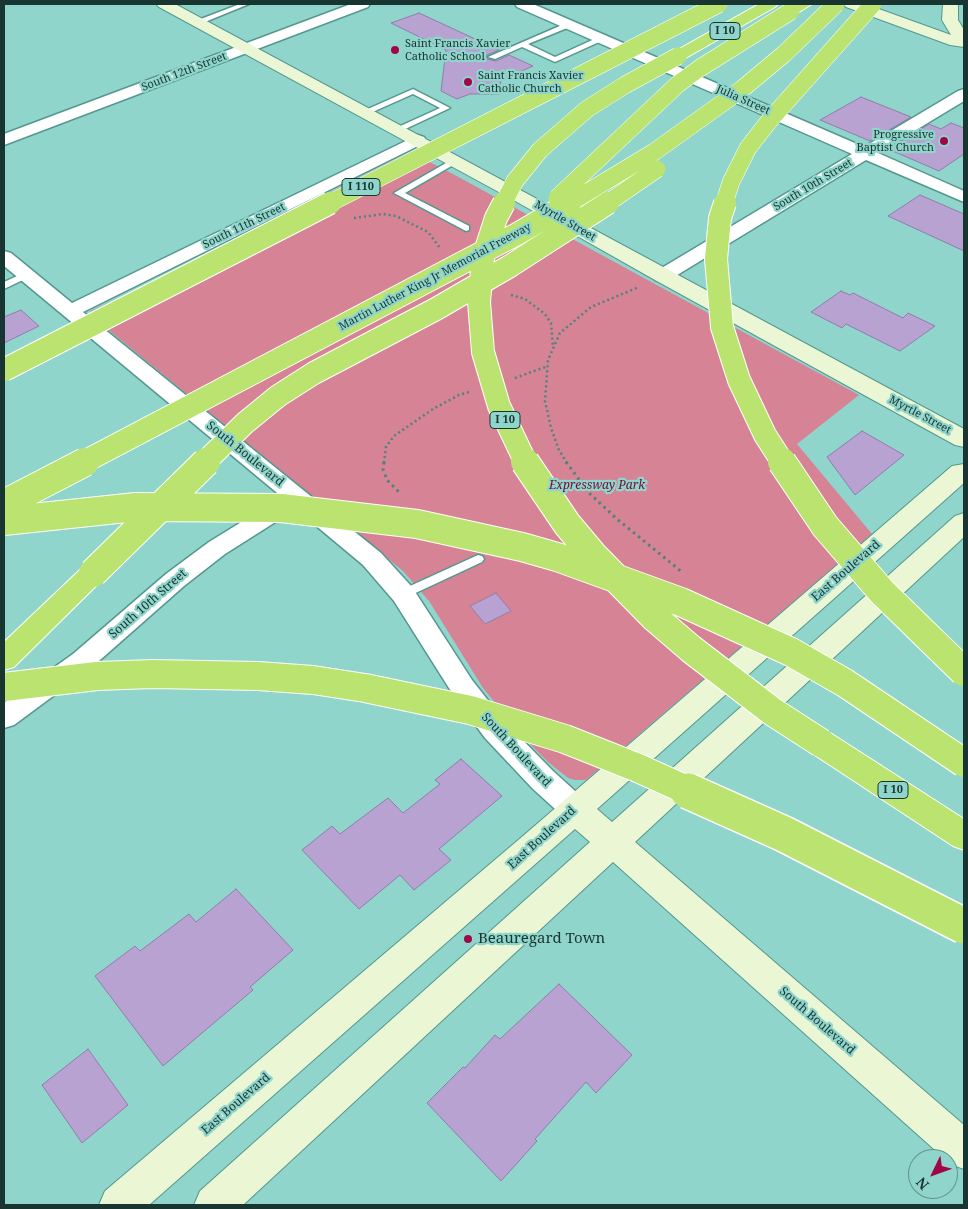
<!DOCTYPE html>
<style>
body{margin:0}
#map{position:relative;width:968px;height:1209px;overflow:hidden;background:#90d5cb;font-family:"Noto Serif",serif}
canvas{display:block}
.frame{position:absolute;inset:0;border:5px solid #183531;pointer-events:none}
.north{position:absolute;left:908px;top:1149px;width:50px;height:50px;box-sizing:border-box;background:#90d5cb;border:1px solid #60958d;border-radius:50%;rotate:228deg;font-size:14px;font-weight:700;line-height:20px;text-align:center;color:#183531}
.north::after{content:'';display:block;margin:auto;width:18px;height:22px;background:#a00749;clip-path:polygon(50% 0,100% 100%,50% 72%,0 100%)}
</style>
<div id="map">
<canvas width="968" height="1209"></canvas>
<div class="frame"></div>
<div class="north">N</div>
</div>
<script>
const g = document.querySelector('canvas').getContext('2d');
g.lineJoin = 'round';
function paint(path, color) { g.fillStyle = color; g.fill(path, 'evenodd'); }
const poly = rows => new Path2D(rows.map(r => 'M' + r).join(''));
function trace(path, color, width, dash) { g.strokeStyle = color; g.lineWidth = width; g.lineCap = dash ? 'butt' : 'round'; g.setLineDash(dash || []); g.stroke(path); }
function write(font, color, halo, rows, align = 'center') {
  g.font = font + ' "Noto Serif",serif'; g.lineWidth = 4.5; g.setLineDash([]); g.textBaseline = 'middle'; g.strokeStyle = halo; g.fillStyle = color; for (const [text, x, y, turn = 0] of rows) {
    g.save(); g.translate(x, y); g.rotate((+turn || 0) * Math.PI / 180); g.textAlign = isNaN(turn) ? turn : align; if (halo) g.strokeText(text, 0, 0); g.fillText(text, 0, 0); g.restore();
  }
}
paint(poly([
 [406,154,414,154,451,173,859,395,797,444,872,534,586,780,575,780,568,778,548,762,524,738,483,688,429,601,403,571,89,314,91,311,153,282]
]), '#d68396');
const building = poly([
 [419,13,499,50,487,55,487,59,496,61,509,55,533,66,501,80,499,94,470,94,457,99,441,91,446,50,391,23,419,13],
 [861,97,911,117,870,141,820,120,861,97],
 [951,123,964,128,964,154,939,171,888,149,929,124,941,129,951,123],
 [920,195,964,214,964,251,888,216,920,195],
 [841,291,850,295,853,293,903,318,908,313,935,326,900,351,846,324,842,328,811,312,841,291],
 [21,310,39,326,4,343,4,317,21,310],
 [862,431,904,455,855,495,827,457,862,431],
 [496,593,511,611,485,624,470,606,496,593],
 [461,759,502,796,439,849,451,860,414,890,400,875,359,909,302,850,332,826,340,834,388,798,403,813,440,784,435,780,461,759],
 [236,889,293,950,250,987,253,990,163,1066,95,976,135,946,140,951,189,914,196,922,236,889],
 [559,984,632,1055,596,1093,586,1082,535,1139,537,1141,501,1181,427,1103,463,1067,465,1068,495,1035,500,1039,559,984],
 [88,1049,128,1105,82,1143,42,1085,88,1049]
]);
paint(building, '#b7a2d1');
trace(building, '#917caa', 1);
const lane = poly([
 [240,4,249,4,200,24,193,22,240,4],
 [569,22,573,24,572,26,528,44,555,57,601,36,608,38,555,62,522,47,495,59,488,57,569,22],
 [413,89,450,108,399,132,395,130,396,128,440,108,413,94,368,114,361,112,413,89],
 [453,159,460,161,405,193,469,226,469,230,466,231,394,193,453,159],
 [26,272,29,273,29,277,4,289,4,282,26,272],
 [478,555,482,556,484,559,482,562,407,597,403,599,399,597,397,594,399,591,478,555]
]);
const street = poly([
 [351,4,370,4,368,7,4,145,4,134,351,4],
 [515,4,533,4,864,147,958,91,964,89,964,101,878,153,964,191,964,202,866,160,669,280,662,282,655,280,653,276,655,272,852,154,517,7,515,4],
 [418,135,424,137,426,140,424,143,83,312,381,553,412,587,472,680,505,722,553,771,585,800,589,809,585,818,575,821,565,818,533,789,485,738,454,696,394,601,363,565,296,509,225,554,184,586,91,668,14,725,4,728,4,703,73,654,166,574,209,542,282,497,4,266,4,251,11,253,72,303,418,135]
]);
const secondary = poly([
 [156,4,175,4,964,429,964,447,955,445,655,280,517,202,159,7,156,4],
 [843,4,865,4,951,35,942,20,943,4,958,4,958,20,964,30,964,47,950,45,846,7,843,4],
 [964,464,964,483,597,809,612,822,955,516,964,513,964,537,635,842,964,1125,964,1169,950,1164,948,1159,945,1159,613,862,243,1205,194,1205,200,1191,590,842,575,829,149,1205,99,1205,105,1191,523,836,952,466,964,464]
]);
const highway = poly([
 [759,4,778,4,775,7,684,59,672,59,670,56,672,53,759,4],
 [793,4,812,4,796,14,786,14,783,11,786,8,793,4],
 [93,563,102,566,106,573,102,580,14,667,4,670,4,642,84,566,93,563],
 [821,730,832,734,964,819,964,850,953,846,810,752,806,743,810,734,821,730]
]);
trace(lane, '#54978f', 3);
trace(street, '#54978f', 3);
trace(secondary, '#54978f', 2);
trace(highway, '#fff', 2);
trace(poly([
 [354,218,383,214,396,216,428,232,440,248],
 [511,295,525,299,545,314,551,323,553,346],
 [515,378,548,366],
 [384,463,386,447,394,436,433,409,459,395,469,392],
 [567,463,559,450,551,428,545,401,548,360,560,333,591,307,639,287]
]), '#52827b', 2.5, [2, 3]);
trace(poly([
 [384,462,383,469,387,480,400,493],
 [566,462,589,493,617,519,682,572]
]), '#52827b', 3, [2.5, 4]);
paint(lane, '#fff');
paint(street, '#fff');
paint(secondary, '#ebf7d4');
paint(highway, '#bbe36f');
const highwayBridgeFar3 = poly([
 [557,198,678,84,700,68,791,11],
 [328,204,719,4],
 [503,204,515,181,540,150,587,109,625,85,678,56],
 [568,204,654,152,742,89,784,54,836,4],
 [606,204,657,169],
 [724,204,731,182,748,148,769,121,873,4]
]);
const highwayBridgeFar2 = poly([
 [504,203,496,218,483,258,479,302,483,352,499,406,526,463],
 [725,203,720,218,716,259,722,327,739,380,765,435,783,463],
 [4,370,330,203],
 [82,463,517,234,570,203],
 [204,463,245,423,278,396,314,373,436,309,510,266,608,203]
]);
const highwayBridgeFar1 = poly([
 [525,462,567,524,593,555,655,618,691,649,773,712,821,743],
 [782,462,825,526,882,592,964,672],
 [4,504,85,462],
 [4,521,136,507,281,508,417,524,522,547,557,557,681,602,791,652,845,683,964,763],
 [93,573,206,462],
 [4,687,97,676,153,674,258,676,313,680,365,688,470,710,565,739,638,768,691,792]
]);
const highwayBridge = poly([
 [688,791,784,834,964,926]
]);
trace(highwayBridgeFar3, '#fff', 18, []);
trace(highwayBridgeFar2, '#fff', 24, []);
trace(highwayBridgeFar1, '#fff', 30, []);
trace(highwayBridge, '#fff', 38, []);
trace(highwayBridgeFar3, '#bbe36f', 17);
trace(highwayBridgeFar2, '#bbe36f', 22);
trace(highwayBridgeFar1, '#bbe36f', 28);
trace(highwayBridge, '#bbe36f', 35);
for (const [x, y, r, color] of [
 [395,50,5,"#a00749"],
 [468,82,5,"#a00749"],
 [944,141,5,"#a00749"],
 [468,939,5,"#a00749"]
]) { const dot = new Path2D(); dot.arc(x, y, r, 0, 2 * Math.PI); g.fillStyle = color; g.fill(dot); trace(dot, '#90d5cb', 2); }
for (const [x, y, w] of [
 [725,31,30],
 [361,187,38],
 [505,420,30],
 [893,790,30]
]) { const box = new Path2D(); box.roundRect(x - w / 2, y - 8.5, w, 17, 4); g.fillStyle = '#90d5cb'; g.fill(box); trace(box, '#183531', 1); }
write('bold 11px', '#183531', null, [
 ["I 10",725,31],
 ["I 110",361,187],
 ["I 10",505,420],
 ["I 10",893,790]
]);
write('11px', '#183531', '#90d5cb', [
 ["Saint Francis Xavier",405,44],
 ["Catholic School",405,57],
 ["Saint Francis Xavier",478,76],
 ["Catholic Church",478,89],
 ["Progressive",934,135,"right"],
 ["Baptist Church",934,148,"right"]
], 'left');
write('11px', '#183531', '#90d5cb', [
 ["South 12th Street",184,72,-21],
 ["Julia Street",743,100,24],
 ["South 10th Street",813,185,-31],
 ["Myrtle Street",565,221,30],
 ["South 11th Street",244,226,-26],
 ["Martin Luther King Jr Memorial Freeway",435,277,-28],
 ["Myrtle Street",920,415,28]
]);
write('12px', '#183531', '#90d5cb', [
 ["South Boulevard",245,454,39],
 ["East Boulevard",846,571,-41],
 ["South 10th Street",148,604,-41],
 ["South Boulevard",516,750,47],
 ["East Boulevard",542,838,-42],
 ["South Boulevard",817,1021,41],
 ["East Boulevard",236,1104,-41]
]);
write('italic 12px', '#760835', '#90d5cb', [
 ["Expressway Park",597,486]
]);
write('15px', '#183531', '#90d5cb', [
 ["Beauregard Town",478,939]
], 'left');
</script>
